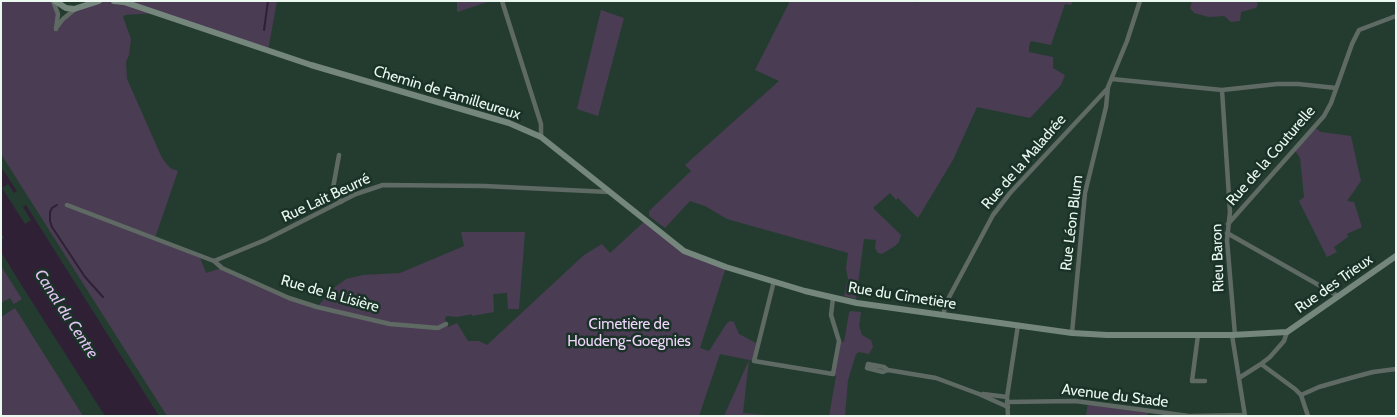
<!DOCTYPE html>
<meta charset="utf-8">
<style>
body{margin:0}
#map{position:relative;width:1397px;height:417px;overflow:hidden;background:#243c30;font-family:Cabin,sans-serif}
canvas{display:block}
.frame{position:absolute;inset:0;border:2px solid #eaf8f0;pointer-events:none}
</style>
<div id="map">
<canvas width="1397" height="417"></canvas>
<div class="frame"></div>
</div>
<script>
const g = document.querySelector('canvas').getContext('2d');
g.lineJoin = 'round';
function paint(path, color) { g.fillStyle = color; g.fill(path, 'evenodd'); }
const poly = rows => new Path2D(rows.map(r => 'M' + r).join(''));
function trace(path, color, width, dash) { g.strokeStyle = color; g.lineWidth = width; g.lineCap = dash ? 'butt' : 'round'; g.setLineDash(dash || []); g.stroke(path); }
function write(font, color, halo, rows, align = 'center') {
  g.font = font + ' Cabin,sans-serif'; g.lineWidth = 5; g.setLineDash([]); g.textBaseline = 'middle'; g.strokeStyle = halo; g.fillStyle = color; for (const [text, x, y, turn = 0] of rows) {
    g.save(); g.translate(x, y); g.rotate((+turn || 0) * Math.PI / 180); g.textAlign = isNaN(turn) ? turn : align; if (halo) g.strokeText(text, 0, 0); g.fillText(text, 0, 0); g.restore();
  }
}
paint(poly([
 [1,1,53,1,58,14,56,27,67,14,99,1,277,1,268,51,157,13,125,15,123,17,131,39,129,55,126,62,127,79,162,158,170,168,178,171,155,238,199,255,206,273,222,268,289,298,317,307,335,287,346,279,363,275,400,273,464,246,461,232,525,232,519,309,508,309,507,293,493,294,494,312,472,316,472,314,457,317,447,316,445,318,446,324,448,327,457,323,468,341,479,341,487,345,584,255,602,244,610,253,646,220,675,245,726,267,700,348,709,351,727,323,730,321,734,322,739,334,758,344,754,361,749,360,743,413,777,416,724,416,749,360,720,354,699,416,167,416,1,154],
 [457,1,491,1,457,12],
 [790,1,914,1,917,3,918,1,1073,1,1071,5,1065,4,1051,45,1031,41,1029,46,1029,52,1053,57,1053,68,1065,75,1061,85,1030,118,977,107,953,160,918,218,898,198,896,200,890,193,873,208,901,235,899,242,895,246,882,254,878,253,875,248,876,240,864,239,856,299,844,296,848,279,846,268,848,253,727,219,705,206,690,201,665,228,649,216,649,211,691,171,685,165,779,81,755,70],
 [1192,1,1256,1,1258,4,1256,8,1241,12,1240,21,1231,22,1224,16,1209,17,1194,13,1190,8],
 [601,10,624,18,598,116,577,109],
 [1314,127,1321,132,1351,136,1361,181,1347,201,1354,202,1362,227,1347,234,1348,237,1334,247,1337,252,1327,257,1299,201,1304,197,1300,158,1294,149],
 [1,266,22,299,14,304,10,298,1,303],
 [15,308,83,416,1,416,1,317],
 [851,311,861,312,859,326,862,335,871,340,873,347,869,354,859,352,856,354,848,380,845,416,829,416,836,376,833,374,839,341,844,342,849,313],
 [1088,402,1148,411,1148,416,1086,416]
]), '#4a3c52');
paint(poly([
 [1,167,17,191,14,193,8,184,2,188,25,224,31,220,23,207,26,205,159,416,105,416,29,297,1,252,1,240,4,238,1,233]
]), '#2f2036');
trace(poly([
 [264,30,268,1],
 [57,205,52,208,50,212,50,221,52,227,85,277,103,297]
]), '#2f2036', 2);
trace(poly([
 [53,1,58,14,56,29],
 [502,1,541,124,541,137],
 [57,27,63,19,74,10],
 [1112,79,1222,90,1277,84,1298,84,1336,88],
 [1222,90,1230,212,1227,240,1235,335],
 [339,155,333,188,341,202],
 [67,205,214,261,265,240,356,194,383,185,484,186,609,192],
 [1228,224,1324,116,1331,103,1352,44,1359,30,1396,16],
 [1227,233,1338,296],
 [214,261,222,268,289,298,317,307,390,324,438,328,446,324],
 [774,281,754,361,833,374,839,341,831,315,833,298],
 [943,315,947,301,993,215,1010,193,1108,88],
 [1072,333,1085,193,1106,107,1108,87,1127,41,1140,1],
 [1198,335,1192,381,1205,381],
 [1232,335,1245,416],
 [1261,364,1295,389,1301,395,1308,416],
 [888,370,883,372,867,368,868,364,884,367,888,370,936,378,979,394,1008,407],
 [1239,378,1261,364,1270,357,1284,341,1287,332],
 [983,394,1007,397],
 [1301,395,1319,387,1354,377,1373,372,1396,369],
 [1007,402,1075,401,1189,416],
 [1008,416,1007,397,1018,325],
 [1191,416,1245,415]
]), '#5f6a64', 4.5);
trace(poly([
 [55,1,66,8,74,9,99,1],
 [114,1,124,2,311,65,509,123,541,137,684,251,726,267,805,291,857,303,1072,333,1107,335,1232,335,1287,332,1396,256]
]), '#75877d', 6);
write('15px', '#eaf8f0', '#1a3227', [
 ["Chemin de Familleureux",447,93,17],
 ["Rue de la Couturelle",1271,156,-49],
 ["Rue de la Maladrée",1024,162,-49],
 ["Rue Lait Beurré",326,198,-25],
 ["Rue Léon Blum",1072,223,-83],
 ["Rieu Baron",1218,258,-92],
 ["Rue des Trieux",1334,284,-35],
 ["Rue de la Lisière",330,294,16],
 ["Rue du Cimetière",902,296,9],
 ["Avenue du Stade",1115,396,7]
]);
write('15px', '#f0d6fd', '#1a3227', [
 ["Cimetière de",629,325],
 ["Houdeng-Goegnies",629,342]
]);
write('italic 16px', '#e5c4f5', '#1a3227', [
 ["Canal du Centre",66,314,57]
]);
</script>
